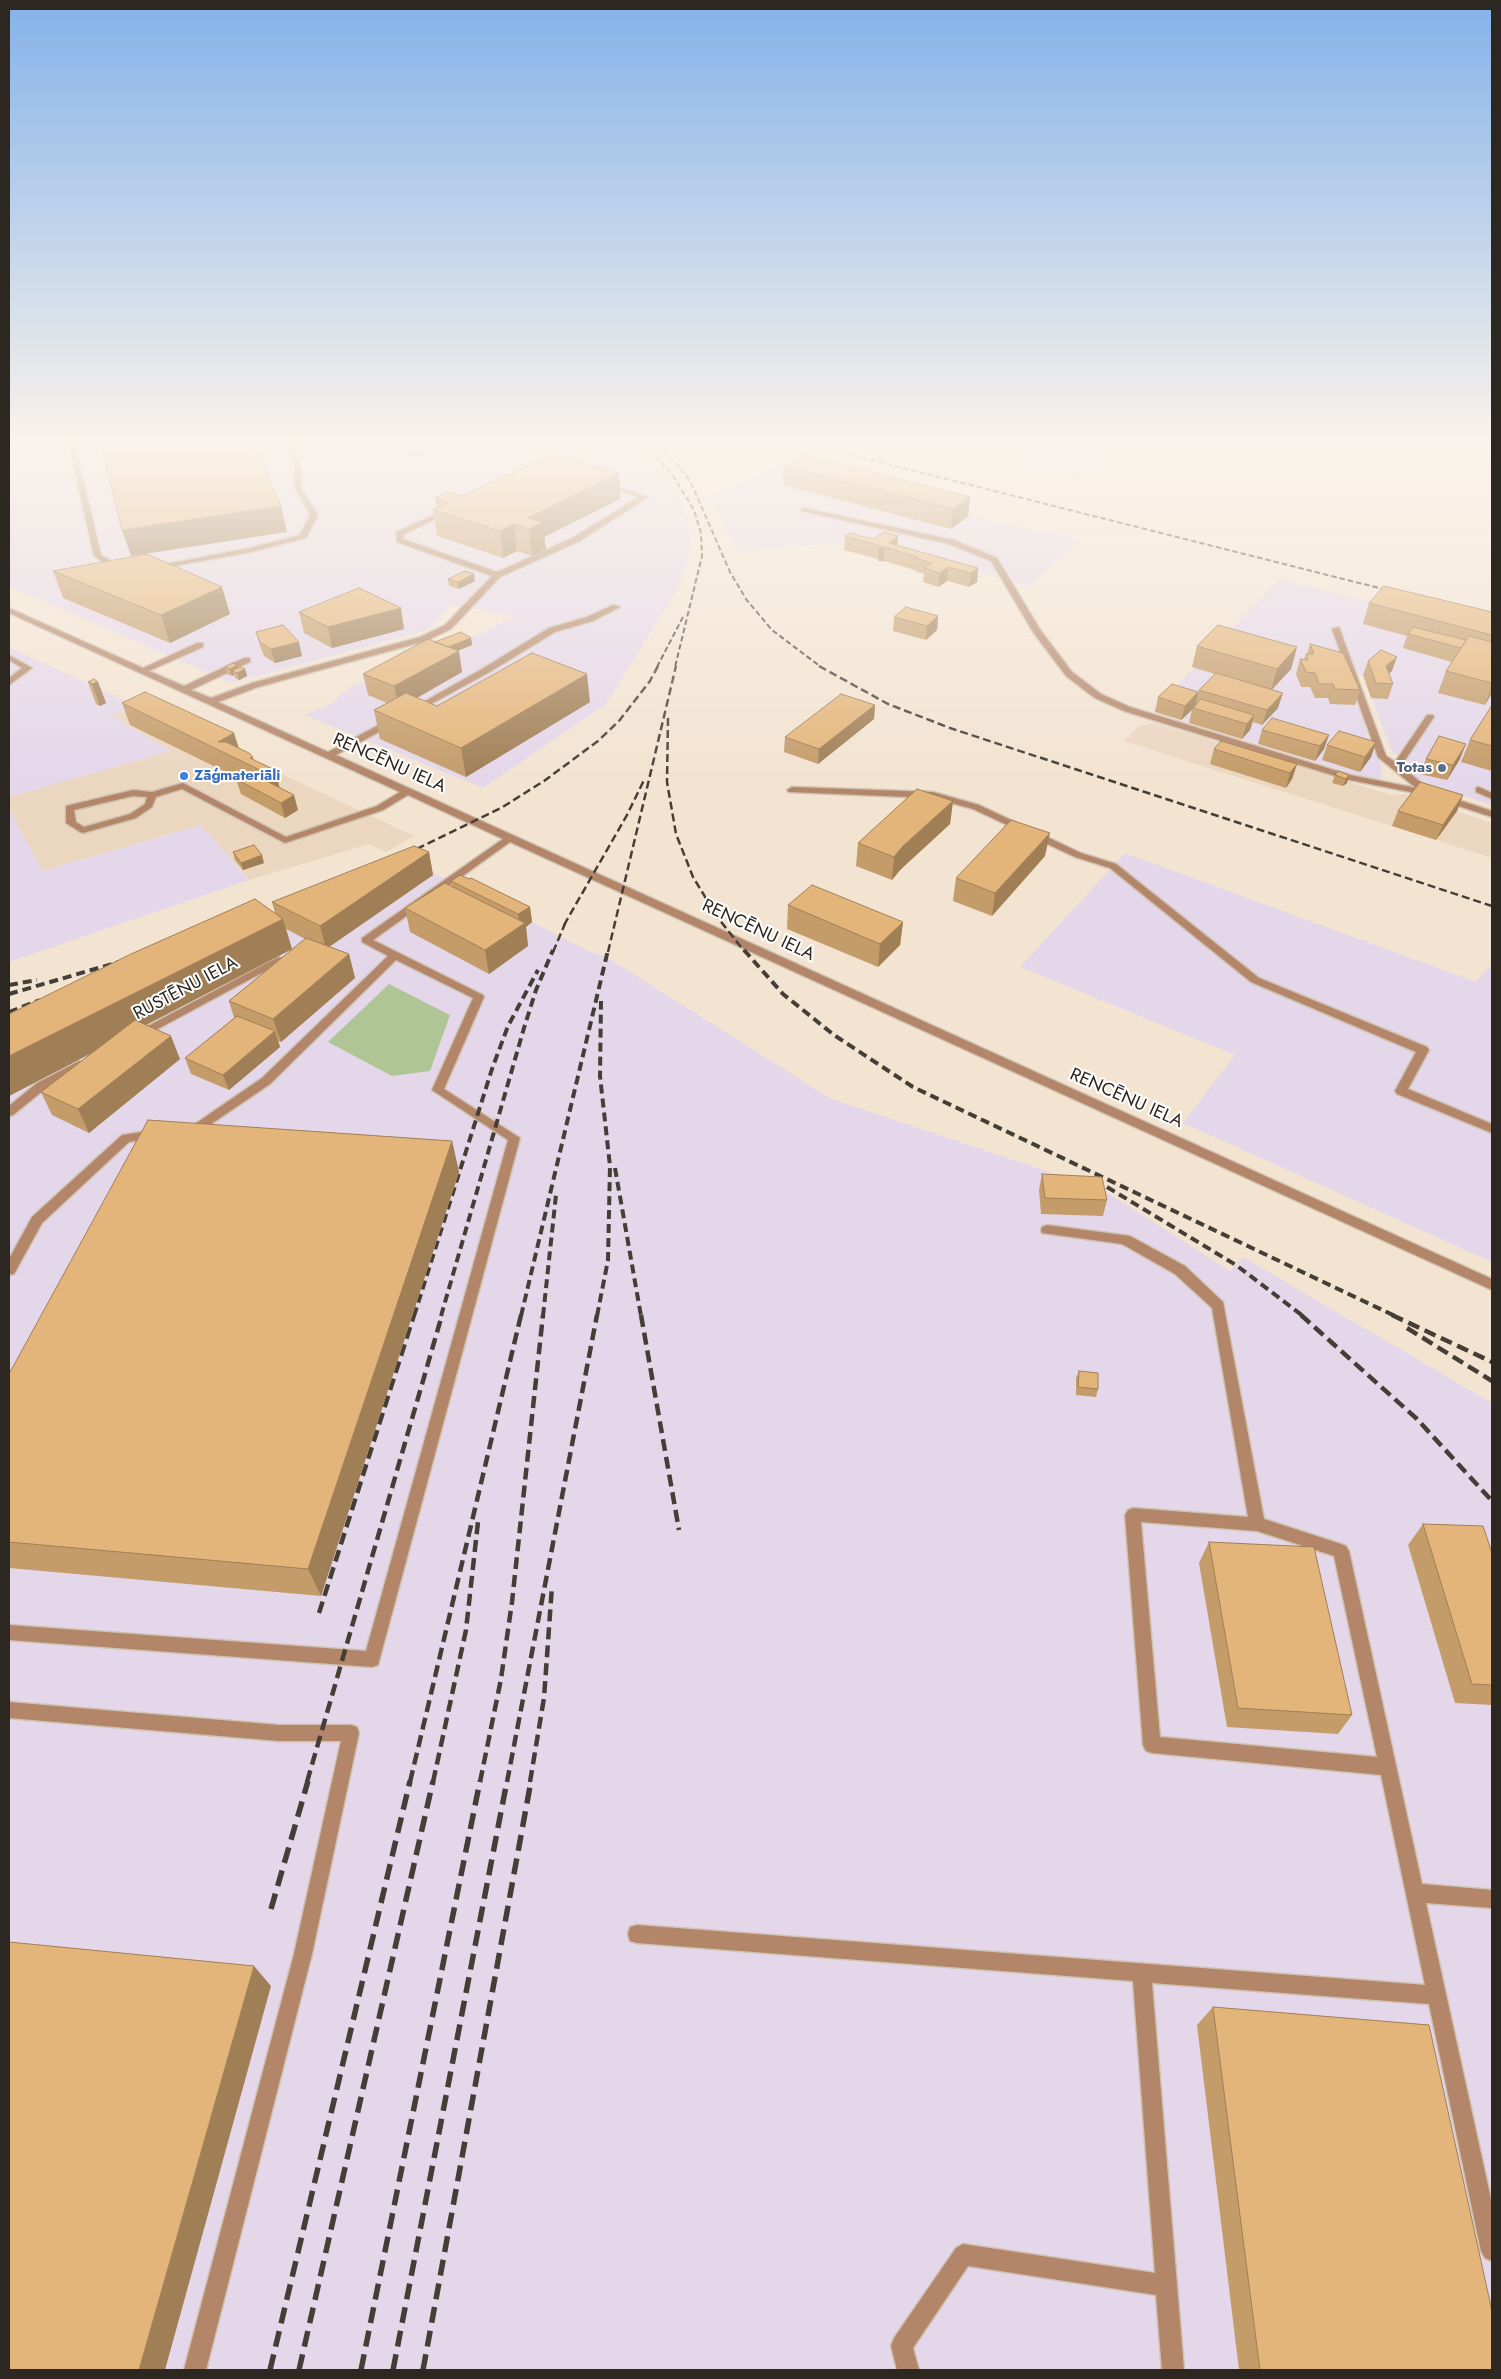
<!DOCTYPE html>
<meta charset="utf-8">
<style>
body{margin:0}
#map{position:relative;width:1501px;height:2379px;overflow:hidden;background:#f3e4d2;font-family:Jost,sans-serif}
canvas{display:block}
.frame{position:absolute;inset:0;border:10px solid #2d2721;pointer-events:none}
</style>
<div id="map">
<canvas width="1501" height="2379"></canvas>
<div class="frame"></div>
</div>
<script>
const g = document.querySelector('canvas').getContext('2d');
g.lineJoin = 'round';
function paint(path, color) { g.fillStyle = color; g.fill(path, 'evenodd'); }
const poly = rows => new Path2D(rows.map(r => 'M' + r).join(''));
function trace(path, color, width, dash) { g.strokeStyle = color; g.lineWidth = width; g.lineCap = dash ? 'butt' : 'round'; g.setLineDash(dash || []); g.stroke(path); }
function write(font, color, halo, rows, align = 'center') {
  g.font = font + ' Jost,sans-serif'; g.lineWidth = 4; g.setLineDash([]); g.textBaseline = 'middle'; g.strokeStyle = halo; g.fillStyle = color; for (const [text, x, y, turn = 0] of rows) {
    g.save(); g.translate(x, y); g.rotate((+turn || 0) * Math.PI / 180); g.textAlign = isNaN(turn) ? turn : align; if (halo) g.strokeText(text, 0, 0); g.fillText(text, 0, 0); g.restore();
  }
}
paint(poly([
 [138,707,414,836,386,852,369,844,249,880,201,825,42,871,9,808,9,797,170,751,110,715],
 [1155,723,1391,795,1405,794,1492,823,1492,858,1124,741,1139,726]
]), '#ebd6c0');
paint(poly([
 [9,445,632,445,662,473,678,496,688,519,691,543,682,579,672,598,606,704,483,788,305,715,334,702,341,694,353,686,492,628,514,616,453,605,427,630,231,683,9,586],
 [943,445,1135,445,1078,477],
 [779,463,1011,525,1081,540,1029,586,883,546,849,546,834,543,736,551,711,498],
 [1280,579,1492,632,1492,805,1413,779,1417,768,1392,752,1363,675,1344,671,1364,720,1367,735,1382,768,1380,782,1152,711],
 [9,647,138,707,111,715,171,751,9,797],
 [9,808,42,871,201,825,249,880,9,962],
 [1125,853,1476,982,1492,964,1492,1262,1183,1123,1235,1055,1020,967],
 [420,866,591,952,607,957,831,1099,1103,1190,1230,1271,1243,1257,1492,1403,1492,2370,9,2370,9,1049]
]), '#e4d7ea');
paint(poly([
 [389,984,450,1015,430,1071,392,1076,328,1042]
]), '#afc596');
const water = poly([
 [371,445,422,445,434,449,428,454,416,456,371,445]
]);
paint(water, '#8eb0ea');
trace(water, '#7187ae', 1);
const minor = poly([
 [69,445,75,445,101,555,118,565,124,565,124,569,113,569,94,556,69,445],
 [285,445,291,445,301,466,301,488,318,515,306,538,251,552,153,570,152,568,156,566,250,548,300,535,310,515,295,488,295,466,285,445],
 [602,483,648,497,578,542,500,577,451,629,426,641,258,687,218,702,328,752,390,719,396,719,396,723,336,755,1492,1279,1492,1290,510,842,373,940,483,995,484,997,444,1089,520,1138,378,1665,372,1667,9,1640,9,1625,366,1651,508,1140,432,1090,473,998,396,960,270,1084,198,1133,185,1133,183,1130,185,1127,192,1126,262,1078,388,956,362,942,362,938,503,839,408,795,383,810,285,843,182,789,156,797,152,807,136,818,83,833,80,832,66,823,66,806,133,790,152,792,183,783,286,837,377,806,400,792,9,613,9,608,143,668,197,643,203,643,203,647,149,671,184,686,244,658,250,658,250,662,191,690,211,698,252,683,420,637,445,625,492,576,397,542,396,532,448,509,452,509,452,511,403,535,403,539,497,572,572,538,639,497,602,485,602,483],
 [133,796,147,797,145,804,130,814,84,827,76,822,74,810,133,796],
 [804,508,954,540,997,558,1041,631,1072,672,1101,694,1130,707,1350,775,1416,788,1378,757,1332,629,1339,627,1386,756,1395,762,1427,715,1433,715,1434,717,1401,766,1431,791,1492,811,1492,817,1425,795,1345,779,1124,711,1095,698,1066,676,1033,632,991,561,949,544,802,511,801,510,804,508],
 [613,605,620,607,593,621,555,632,488,673,418,711,411,709,482,669,549,628,587,617,613,605],
 [9,655,32,668,9,685,9,678,22,668,9,660,9,655],
 [792,787,933,792,979,805,1081,853,1116,864,1259,978,1427,1047,1429,1050,1408,1089,1492,1124,1492,1133,1397,1094,1395,1091,1416,1052,1251,982,1110,868,1075,857,973,809,933,798,789,792,787,790,792,787],
 [1479,787,1492,793,1492,799,1476,792,1476,788,1479,787],
 [278,957,282,958,282,962,141,1038,137,1039,131,1035,278,957],
 [79,1061,83,1062,85,1065,83,1068,45,1089,13,1115,9,1116,9,1106,37,1083,79,1061],
 [155,1130,159,1131,161,1134,159,1137,129,1142,42,1223,14,1274,9,1275,9,1259,32,1217,122,1135,155,1130],
 [1047,1225,1130,1236,1185,1266,1223,1302,1264,1519,1341,1544,1346,1546,1349,1551,1422,1884,1492,1890,1492,1908,1426,1903,1492,2204,1492,2261,1485,2258,1481,2251,1429,2004,1152,1983,1184,2370,1162,2370,1156,2295,968,2266,913,2348,919,2370,897,2370,891,2346,894,2338,956,2248,963,2244,1155,2273,1133,1981,637,1943,630,1941,628,1934,630,1927,637,1925,1425,1985,1381,1775,1152,1753,1146,1751,1143,1745,1125,1515,1128,1510,1133,1508,1248,1517,1212,1308,1175,1274,1122,1244,1042,1233,1041,1230,1042,1227,1047,1225],
 [1141,1522,1257,1531,1334,1556,1377,1757,1160,1737,1141,1522],
 [9,1702,279,1725,351,1725,357,1727,359,1733,312,1954,206,2370,184,2370,294,1954,341,1741,279,1741,9,1718,9,1702]
]);
trace(minor, '#cfc2b2', 3);
paint(minor, '#b38669');
trace(poly([
 [643,445,672,474,694,510,701,533,702,556,675,667],
 [657,445,683,471,692,485,730,572,746,599,772,630,821,667],
 [812,445,1395,592],
 [657,667,684,615]
]), '#453e37', 2, [5.5, 3]);
trace(poly([
 [819,666,888,704,950,728,1492,906],
 [668,718,667,782,676,834,693,877,718,918,745,952],
 [406,854,501,808,544,781,598,741,619,721,650,681,658,666],
 [564,925,627,815,645,778],
 [553,952,567,919],
 [608,952,676,666]
]), '#453e37', 2.5, [8, 4]);
trace(poly([
 [744,950,783,994,834,1035,913,1087,1395,1316],
 [9,985,37,980],
 [9,994,119,962],
 [9,1012,40,1000],
 [615,1168,641,1316],
 [1107,1187,1236,1265,1303,1316],
 [414,1316,492,1069,508,1026,538,970],
 [441,1316,524,1028,536,990,553,950],
 [521,1316,608,950],
 [543,1316,556,1195],
 [597,1316,608,1260,610,1166,600,1076,601,1001]
]), '#453e37', 4, [9, 5]);
trace(poly([
 [641,1315,679,1530],
 [1301,1315,1417,1419,1492,1501],
 [1392,1315,1492,1362],
 [1407,1328,1492,1381],
 [319,1613,414,1315],
 [307,1782,442,1315],
 [410,1782,521,1315],
 [433,1782,466,1630,478,1522],
 [480,1782,501,1679,512,1602,543,1315],
 [507,1782,597,1315],
 [530,1782,544,1698,552,1586]
]), '#453e37', 4.5, [12, 6]);
trace(poly([
 [271,1909,308,1781],
 [270,2370,410,1781],
 [299,2370,433,1781],
 [361,2370,480,1781],
 [393,2370,507,1781],
 [423,2370,531,1781]
]), '#453e37', 5.5, [16, 8]);
paint(poly([
 [783,466,970,497,968,516,951,529,783,485],
 [619,473,620,499,544,537,546,549,532,556,517,551,503,558,437,536,433,510,437,508,435,498,462,496],
 [845,536,873,539,978,568,977,582,969,587,947,581,938,587,923,582,924,574,915,571,915,570,884,561,878,561,878,559,844,550],
 [53,571,230,614,170,643,63,598],
 [448,579,475,581,459,589,449,586],
 [1369,603,1492,612,1492,693,1485,705,1438,693,1446,671,1452,662,1403,648,1407,636,1363,624],
 [299,612,404,629,332,648,304,633],
 [938,616,937,630,926,640,893,631,894,617],
 [256,632,302,656,275,663,264,656,260,646],
 [471,638,472,645,458,651,462,672,417,698,437,706,590,702,466,777,380,739,374,710,387,703,368,695,363,674,435,642],
 [1310,644,1360,690,1355,705,1330,704,1328,698,1315,698,1310,687,1301,687,1296,674,1300,659,1304,659,1306,654,1307,654],
 [1197,646,1297,647,1291,669,1272,690,1278,708,1262,725,1253,722,1250,730,1242,739,1189,723,1192,710,1181,720,1155,712,1158,697,1198,692,1199,690,1215,674,1192,667],
 [1368,661,1392,671,1389,674,1393,684,1388,699,1371,698,1363,675],
 [237,665,238,668,245,669,247,676,239,680,235,678,234,675,232,676,227,674,225,667],
 [88,682,98,682,106,703,100,706,96,704],
 [122,703,239,748,253,757,254,761,275,770,279,788,298,810,285,818,241,794,236,779,238,778,130,725],
 [875,705,874,719,818,764,784,752,785,737],
 [1492,705,1492,771,1461,762,1470,740],
 [1262,730,1329,735,1324,749,1315,761,1258,744],
 [1376,742,1371,757,1360,772,1322,760,1327,745],
 [1214,749,1297,764,1292,779,1286,788,1210,764],
 [1426,759,1460,759,1447,780,1420,774],
 [1335,775,1349,775,1347,783,1343,786,1332,783],
 [1463,795,1457,811,1436,840,1392,826,1398,811],
 [953,801,950,824,900,870,892,880,856,866,858,843],
 [233,852,264,863,243,870,235,860],
 [429,852,433,875,329,947,349,954,355,978,281,1042,278,1041,280,1047,229,1090,191,1074,185,1058,234,1018,229,1001,305,939,286,929,292,949,146,1025,180,1059,89,1133,52,1115,41,1092,93,1052,9,1096,9,1014,275,913,272,902],
 [1045,856,992,916,953,901,956,878],
 [451,881,530,907,532,922,526,927,528,946,489,974,410,932,405,908,452,886],
 [788,905,903,922,900,945,878,967,787,929],
 [452,1141,459,1172,321,1596,9,1568,9,1374],
 [1042,1174,1107,1200,1103,1216,1041,1214,1039,1190],
 [1079,1371,1098,1389,1096,1397,1076,1395,1076,1378],
 [1423,1524,1492,1553,1492,1705,1455,1703,1408,1545],
 [1209,1542,1352,1715,1338,1734,1227,1727,1199,1563],
 [1213,2007,1492,2370,1239,2370,1197,2025]
]), '#c49c6a');
paint(poly([
 [619,473,620,499,544,537,546,549,532,556,528,518],
 [970,497,968,516,951,529,953,509],
 [281,506,287,532,131,556,122,530],
 [514,524,517,551,503,558,500,531],
 [898,536,897,550,889,543],
 [885,547,884,561,878,561,879,548],
 [948,567,947,581,938,587,940,573],
 [978,568,977,582,969,587,971,573],
 [474,574,475,581,459,589,458,582],
 [222,587,230,614,170,643,161,615],
 [401,608,404,629,332,648,328,627],
 [938,616,937,630,926,640,927,626],
 [471,638,472,645,436,659,435,652],
 [299,642,302,656,275,663,271,649],
 [1297,647,1291,669,1271,690,1277,669],
 [459,651,462,672,399,708,394,686],
 [1397,657,1392,671,1381,681,1386,666],
 [237,665,239,672,245,669,247,676,239,680,237,673,232,671,234,675,232,676,230,669],
 [587,674,590,702,466,777,461,748],
 [98,682,106,703,100,706,92,684],
 [1492,687,1492,693,1485,705],
 [1198,692,1195,707,1193,708,1192,710,1181,720,1185,706],
 [1283,693,1278,708,1262,725,1267,710],
 [875,705,874,719,818,764,819,749],
 [1254,715,1250,730,1242,739,1247,724],
 [234,733,241,755,218,742],
 [1329,735,1324,749,1315,761,1320,746],
 [1376,742,1371,757,1360,772,1365,757],
 [1466,744,1460,759,1447,780,1453,765],
 [1297,764,1292,779,1286,788,1290,773],
 [275,770,281,793,274,797,268,774],
 [1349,775,1347,783,1343,786,1346,779],
 [294,795,298,810,285,818,281,803],
 [1463,795,1457,811,1436,840,1443,825],
 [953,801,950,824,900,870,892,880,894,857,902,847],
 [1050,833,1045,856,992,916,995,893],
 [429,852,433,875,326,949,320,926],
 [262,855,264,863,243,870,241,863],
 [530,907,532,922,526,927,528,946,489,974,485,950,520,926,518,914],
 [283,919,292,949,9,1096,9,1056],
 [903,922,900,945,878,967,880,944],
 [349,954,355,978,281,1042,273,1019],
 [275,1031,280,1047,229,1090,223,1075],
 [171,1036,180,1059,89,1133,78,1109],
 [452,1141,459,1172,321,1596,308,1569],
 [254,1966,271,1986,165,2370,139,2370]
]), '#a07f56');
const building = poly([
 [101,445,254,445,281,506,122,530,101,445],
 [554,454,619,473,528,518,543,522,529,529,514,524,500,531,433,510,448,503,435,498,449,492,462,496,554,454],
 [802,454,970,497,953,509,783,466,802,454],
 [884,532,898,536,889,543,978,568,971,573,948,567,940,573,924,568,932,563,916,558,918,557,885,547,879,548,881,546,845,536,850,533,873,539,884,532],
 [147,554,222,587,161,615,53,571,147,554],
 [465,571,474,574,458,582,448,579,465,571],
 [1384,586,1492,612,1492,635,1369,603,1384,586],
 [359,588,401,608,328,627,299,612,359,588],
 [906,607,938,616,927,626,894,617,906,607],
 [283,625,299,642,271,649,260,642,256,632,283,625],
 [1218,625,1297,647,1277,669,1197,646,1218,625],
 [1413,627,1466,640,1461,648,1408,634,1413,627],
 [461,632,471,638,448,647,435,642,461,632],
 [1469,636,1492,642,1492,683,1446,671,1469,636],
 [428,639,459,651,394,686,363,674,428,639],
 [1310,644,1343,653,1360,690,1335,689,1333,684,1319,684,1315,673,1306,672,1300,659,1308,660,1306,654,1314,654,1310,644],
 [1381,650,1397,657,1386,666,1393,684,1376,683,1368,661,1381,650],
 [532,653,587,674,461,748,374,710,406,693,437,706,532,653],
 [233,663,237,665,230,669,225,667,233,663],
 [240,667,245,669,237,673,232,671,240,667],
 [1216,673,1283,693,1267,710,1199,690,1216,673],
 [94,679,98,682,92,684,88,682,94,679],
 [1172,684,1198,692,1185,706,1158,697,1172,684],
 [145,692,234,733,218,742,226,742,249,753,253,757,250,758,275,770,268,774,122,703,145,692],
 [841,694,875,705,819,749,785,737,841,694],
 [1201,699,1254,715,1247,724,1193,708,1201,699],
 [1492,705,1492,746,1470,740,1492,705],
 [1272,718,1329,735,1320,746,1262,730,1272,718],
 [1339,731,1376,742,1365,757,1327,745,1339,731],
 [1439,736,1466,744,1453,765,1426,759,1439,736],
 [1221,741,1297,764,1290,773,1214,749,1221,741],
 [1338,771,1349,775,1346,779,1335,775,1338,771],
 [249,772,294,795,281,803,236,779,249,772],
 [1420,782,1463,795,1443,825,1398,811,1420,782],
 [917,789,953,801,902,847,894,857,858,843,917,789],
 [1011,820,1050,833,995,893,956,878,1011,820],
 [254,845,262,855,241,863,233,852,254,845],
 [414,846,429,852,320,926,272,902,414,846],
 [460,875,469,879,471,878,530,907,518,914,451,881,460,875],
 [445,883,525,923,485,950,405,908,445,883],
 [812,885,903,922,880,944,788,905,812,885],
 [255,899,283,919,9,1056,9,1014,131,954,255,899],
 [306,938,349,954,273,1019,229,1001,306,938],
 [237,1016,275,1031,223,1075,185,1058,237,1016],
 [135,1020,171,1036,78,1109,41,1092,135,1020],
 [148,1120,452,1141,308,1569,9,1542,9,1374,148,1120],
 [1042,1174,1102,1177,1107,1200,1045,1198,1042,1174],
 [1079,1371,1098,1373,1098,1389,1078,1387,1079,1371],
 [1423,1524,1483,1526,1492,1553,1492,1685,1472,1684,1423,1524],
 [1209,1542,1314,1547,1352,1715,1238,1708,1209,1542],
 [9,1942,254,1966,139,2370,9,2370,9,1942],
 [1213,2007,1429,2025,1492,2311,1492,2370,1260,2370,1213,2007]
]);
paint(building, '#e4b57b');
trace(building, '#a07f56', 1);
const sky = g.createLinearGradient(0, 0, 0, 778);
sky.addColorStop(0, '#84b2e9');
sky.addColorStop(0.57, '#faf3eb');
sky.addColorStop(1, '#faf3eb00');
g.fillStyle = sky;
g.fillRect(0, 0, 1501, 778);
for (const [x, y, r, color] of [
 [1442,768,5,"#5c6f8a"],
 [184,776,5,"#3f7fe0"]
]) { const dot = new Path2D(); dot.arc(x, y, r, 0, 2 * Math.PI); g.fillStyle = color; g.fill(dot); trace(dot, '#fff', 2); }
write('bold 15px', '#4e5e75', '#fff', [
 ["Totas",1432,768]
], 'right');
write('bold 15px', '#366cbe', '#fff', [
 ["Zāģmateriāli",194,776]
], 'left');
write('18px', '#2d2721', '#fff', [
 ["RENCĒNU IELA",389,764,24],
 ["RENCĒNU IELA",758,931,25],
 ["RUSTĒNU IELA",186,989,-28],
 ["RENCĒNU IELA",1126,1099,24]
]);
</script>
